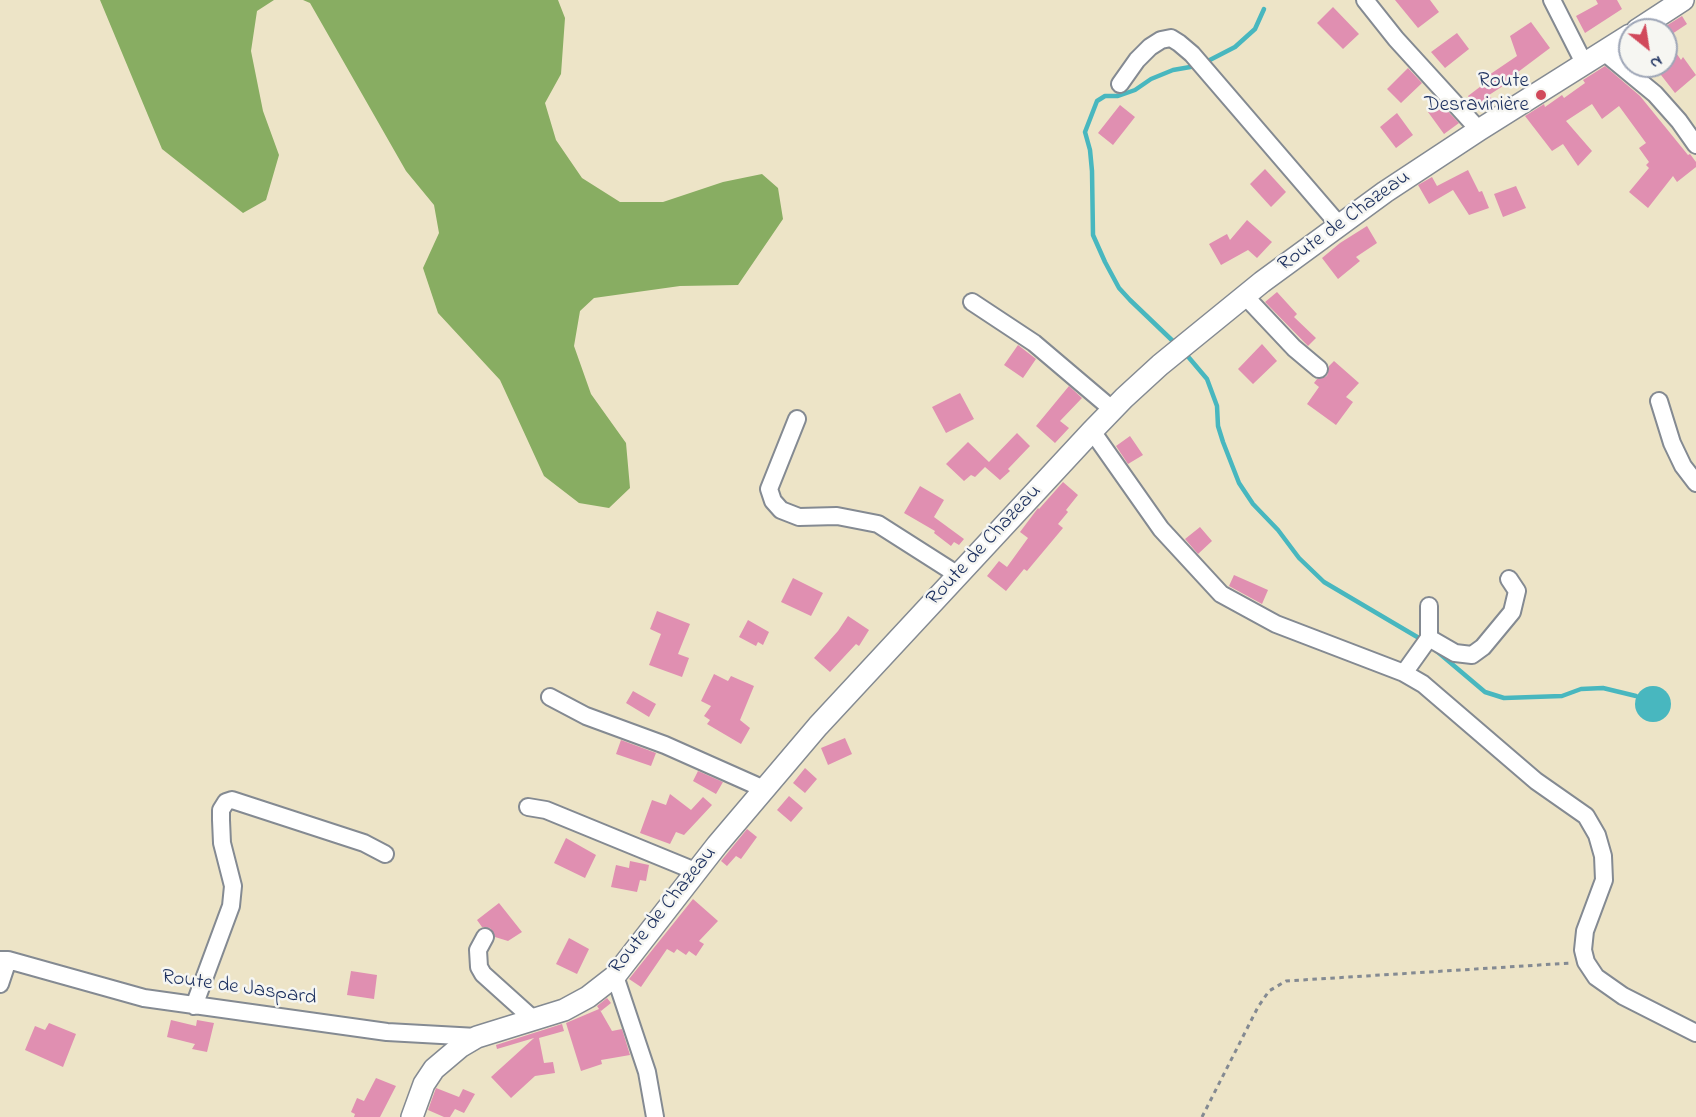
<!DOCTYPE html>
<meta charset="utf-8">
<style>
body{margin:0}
#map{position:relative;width:1696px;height:1117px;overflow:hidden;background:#ede4c7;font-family:"Indie Flower",sans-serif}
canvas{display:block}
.north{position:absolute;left:1618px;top:18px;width:60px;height:60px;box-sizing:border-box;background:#f6f6f2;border:2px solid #9ea6b7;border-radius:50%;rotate:150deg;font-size:16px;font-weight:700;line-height:24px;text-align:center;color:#1b2f5e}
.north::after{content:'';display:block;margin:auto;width:21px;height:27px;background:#d1495b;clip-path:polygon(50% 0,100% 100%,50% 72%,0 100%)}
</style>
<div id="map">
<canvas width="1696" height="1117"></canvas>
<div class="north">N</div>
</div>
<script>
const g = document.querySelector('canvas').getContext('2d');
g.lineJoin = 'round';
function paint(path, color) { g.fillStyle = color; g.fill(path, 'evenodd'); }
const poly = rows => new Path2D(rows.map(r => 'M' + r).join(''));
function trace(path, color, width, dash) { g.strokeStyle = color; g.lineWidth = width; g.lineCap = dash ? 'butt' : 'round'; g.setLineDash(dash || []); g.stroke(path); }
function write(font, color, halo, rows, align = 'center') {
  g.font = font + ' "Indie Flower",sans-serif'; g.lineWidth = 5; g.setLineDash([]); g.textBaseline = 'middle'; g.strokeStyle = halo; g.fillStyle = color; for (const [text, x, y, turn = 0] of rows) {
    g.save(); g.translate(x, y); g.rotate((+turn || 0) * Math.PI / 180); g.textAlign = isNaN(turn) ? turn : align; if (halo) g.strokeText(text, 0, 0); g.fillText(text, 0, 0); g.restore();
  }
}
paint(poly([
 [100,0,274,0,257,11,251,51,263,111,279,155,266,200,243,213,162,149],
 [303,0,558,0,565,18,561,74,545,103,556,140,582,178,620,202,663,202,723,182,762,174,778,188,783,219,738,285,680,286,594,298,580,311,574,346,591,394,626,443,630,488,609,508,579,503,544,476,500,380,438,313,423,268,439,233,434,205,406,171,310,3]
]), '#88ad62');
paint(poly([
 '1635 704a18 18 0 1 1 36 0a18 18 0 1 1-36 0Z'
]), '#48b7bf');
trace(poly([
 [1204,63,1235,47,1255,29,1264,9],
 [1177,345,1130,300,1119,288,1105,262,1093,235,1092,171,1090,150,1085,132,1097,101,1105,96,1118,96,1135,90,1151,79,1173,70,1196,66],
 [1185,353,1207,379,1217,406,1218,426,1223,442,1239,483,1253,504,1278,530,1299,558,1324,582,1424,641],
 [1433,648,1485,692,1504,698,1562,696,1581,689,1603,688,1636,696]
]), '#48b7bf', 4.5);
paint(poly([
 [1395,0,1430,0,1439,12,1418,28],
 [1596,0,1617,0,1622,9,1585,33,1576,16,1598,4],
 [1333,7,1359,34,1343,49,1317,23],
 [1682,16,1687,24,1666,38,1666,26],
 [1531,22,1550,48,1518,72,1520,75,1489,95,1492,99,1477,109,1468,96,1489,80,1486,77,1517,56,1510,36],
 [1457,33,1469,49,1445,68,1431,52],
 [1666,38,1681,60,1683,57,1696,75,1675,93,1654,66,1666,66],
 [1605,66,1640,96,1688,155,1690,154,1696,162,1696,167,1677,182,1673,176,1648,208,1629,192,1649,168,1646,165,1649,162,1639,148,1646,143,1619,106,1602,119,1592,104,1566,121,1592,151,1578,166,1563,144,1552,151,1525,116,1544,104,1545,107,1562,95,1564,98,1585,83,1583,80],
 [1408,68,1422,83,1401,103,1387,89],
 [1441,104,1459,123,1444,134,1428,112],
 [1120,105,1135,117,1113,145,1098,133],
 [1397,113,1413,135,1396,148,1380,127],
 [1265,169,1286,192,1271,207,1250,184],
 [1468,170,1479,192,1482,191,1489,208,1469,215,1453,190,1429,204,1418,185,1432,177,1437,186],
 [1516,186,1526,208,1503,217,1494,194],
 [1247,220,1272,242,1257,258,1248,250,1221,265,1209,244,1227,234,1230,240],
 [1367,226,1377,243,1356,257,1360,261,1338,279,1322,258,1340,243],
 [1277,292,1297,314,1294,317,1316,338,1308,346,1265,302],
 [1262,344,1277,361,1253,384,1238,369],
 [1018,345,1036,359,1023,378,1004,365],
 [1334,361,1359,383,1346,397,1353,402,1336,425,1307,404,1319,387,1314,383,1317,379,1327,376,1329,366],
 [1069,386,1082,398,1060,421,1069,428,1055,443,1036,426],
 [960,393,974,419,946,433,932,407],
 [1017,433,1030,446,1008,469,1010,471,1000,480,985,467,975,477,971,475,964,481,946,464,968,442,989,462],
 [1130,436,1143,455,1128,464,1116,446],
 [1063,482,1078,495,1066,510,1068,512,1058,524,1063,528,1027,571,1024,569,1006,591,987,576,999,561,1007,567,1028,538,1020,532,1038,508,1039,509],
 [920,486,944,500,934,517,964,539,959,545,954,542,951,546,934,533,935,531,904,513],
 [1200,527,1212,541,1198,554,1185,539],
 [1234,575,1268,590,1262,604,1229,586],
 [793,578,823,593,811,616,781,602],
 [657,611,690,624,678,654,689,658,682,677,649,665,661,634,650,629],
 [848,616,869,630,859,646,856,644,830,672,814,658,838,631],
 [748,620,769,632,763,645,758,642,756,646,739,637],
 [714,674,728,681,731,676,754,686,740,720,750,728,741,744,707,724,710,720,704,716,711,706,701,701],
 [633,691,656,704,649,717,626,703],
 [845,738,852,754,828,765,821,748],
 [621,740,656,753,651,766,616,754],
 [805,768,817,779,805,793,793,783],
 [698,771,723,782,716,794,693,781],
 [670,794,691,810,703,797,712,805,684,835,676,832,670,844,640,833,652,800,666,805],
 [789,796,803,808,791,822,777,810],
 [747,829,757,837,741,859,736,856,727,866,721,861],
 [566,838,596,855,585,878,554,863],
 [630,861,649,865,646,881,640,880,637,892,611,887,616,865,629,868],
 [693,899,718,921,699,941,704,944,696,956,689,951,686,955,677,949,674,953,667,949,641,987,629,979],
 [499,903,522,932,508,941,495,937,490,928,482,927,477,920],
 [569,938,589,949,577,974,556,964],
 [351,971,377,975,374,999,347,995],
 [607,998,611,1003,601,1011,600,1010,612,1031,622,1029,630,1055,601,1060,602,1064,581,1071,566,1023,599,1009,597,1006],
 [171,1020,196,1026,197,1020,214,1023,207,1052,192,1049,195,1044,167,1037],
 [49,1023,76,1034,63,1067,25,1050,35,1026,45,1030],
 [562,1024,564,1031,539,1038,544,1063,553,1062,555,1073,535,1076,511,1098,491,1077,534,1038,497,1049,496,1045],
 [376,1078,396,1086,380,1117,354,1117,355,1114,351,1112,357,1098,364,1101],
 [436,1088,459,1097,463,1089,475,1094,464,1113,455,1109,450,1117,444,1117,428,1110]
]), '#e08fb1');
const minor = poly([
 [1365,0,1396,39,1479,130],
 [1552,0,1584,63],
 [1604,52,1655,94,1679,121,1696,145],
 [1120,84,1137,60,1150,47,1161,40,1171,38,1179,43,1192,54,1340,226],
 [1245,296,1294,348,1319,369],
 [972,302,1034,343,1113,410],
 [1659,401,1672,443,1683,466,1696,483],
 [797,419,769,489,773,501,781,510,799,517,837,516,878,524,958,575],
 [1092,431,1161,529,1221,594,1276,624,1404,673,1423,684,1536,781,1586,816,1597,835,1603,856,1604,880,1585,931,1583,950,1586,962,1596,977,1623,996,1696,1033],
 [1429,606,1429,638],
 [1404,673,1429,638,1455,653,1472,655,1483,647,1512,612,1517,591,1509,579],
 [550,697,586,716,665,745,764,789],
 [528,807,546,810,695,871],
 [485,937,478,950,479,967,483,974,533,1019],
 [0,960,8,960,144,998,387,1032,477,1037],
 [615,976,647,1072,655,1117],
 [0,984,8,960],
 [194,1006,231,906,233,886,222,843,221,820,221,810,226,802,232,800,364,843,385,854]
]);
const major = poly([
 [1637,30,1683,0],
 [412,1117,424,1084,434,1069,460,1047,477,1037,564,1010,588,997,615,976,717,845,818,726,1092,431,1124,398,1160,365,1262,282,1385,192,1479,130,1630,35]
]);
trace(minor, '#848a92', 20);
trace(major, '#848a92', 24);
trace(poly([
 [1202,1117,1258,1007,1269,991,1286,981,1571,963]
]), '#848a92', 3, [4.5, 4.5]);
trace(minor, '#fff', 16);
trace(major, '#fff', 21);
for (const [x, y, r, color] of [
 [1541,95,6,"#d1495b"]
]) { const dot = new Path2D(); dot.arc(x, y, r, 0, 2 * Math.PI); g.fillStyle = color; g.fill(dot); trace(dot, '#f6f6f2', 2); }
write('21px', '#1b2f5e', '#f6f6f2', [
 ["Route",1529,83],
 ["Desravinière",1529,107]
], 'right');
write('21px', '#1b2f5e', '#f6f6f2', [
 ["Route de Chazeau",1345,222,-36],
 ["Route de Chazeau",985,546,-47],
 ["Route de Chazeau",664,911,-51],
 ["Route de Jaspard",239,989,8]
]);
</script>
